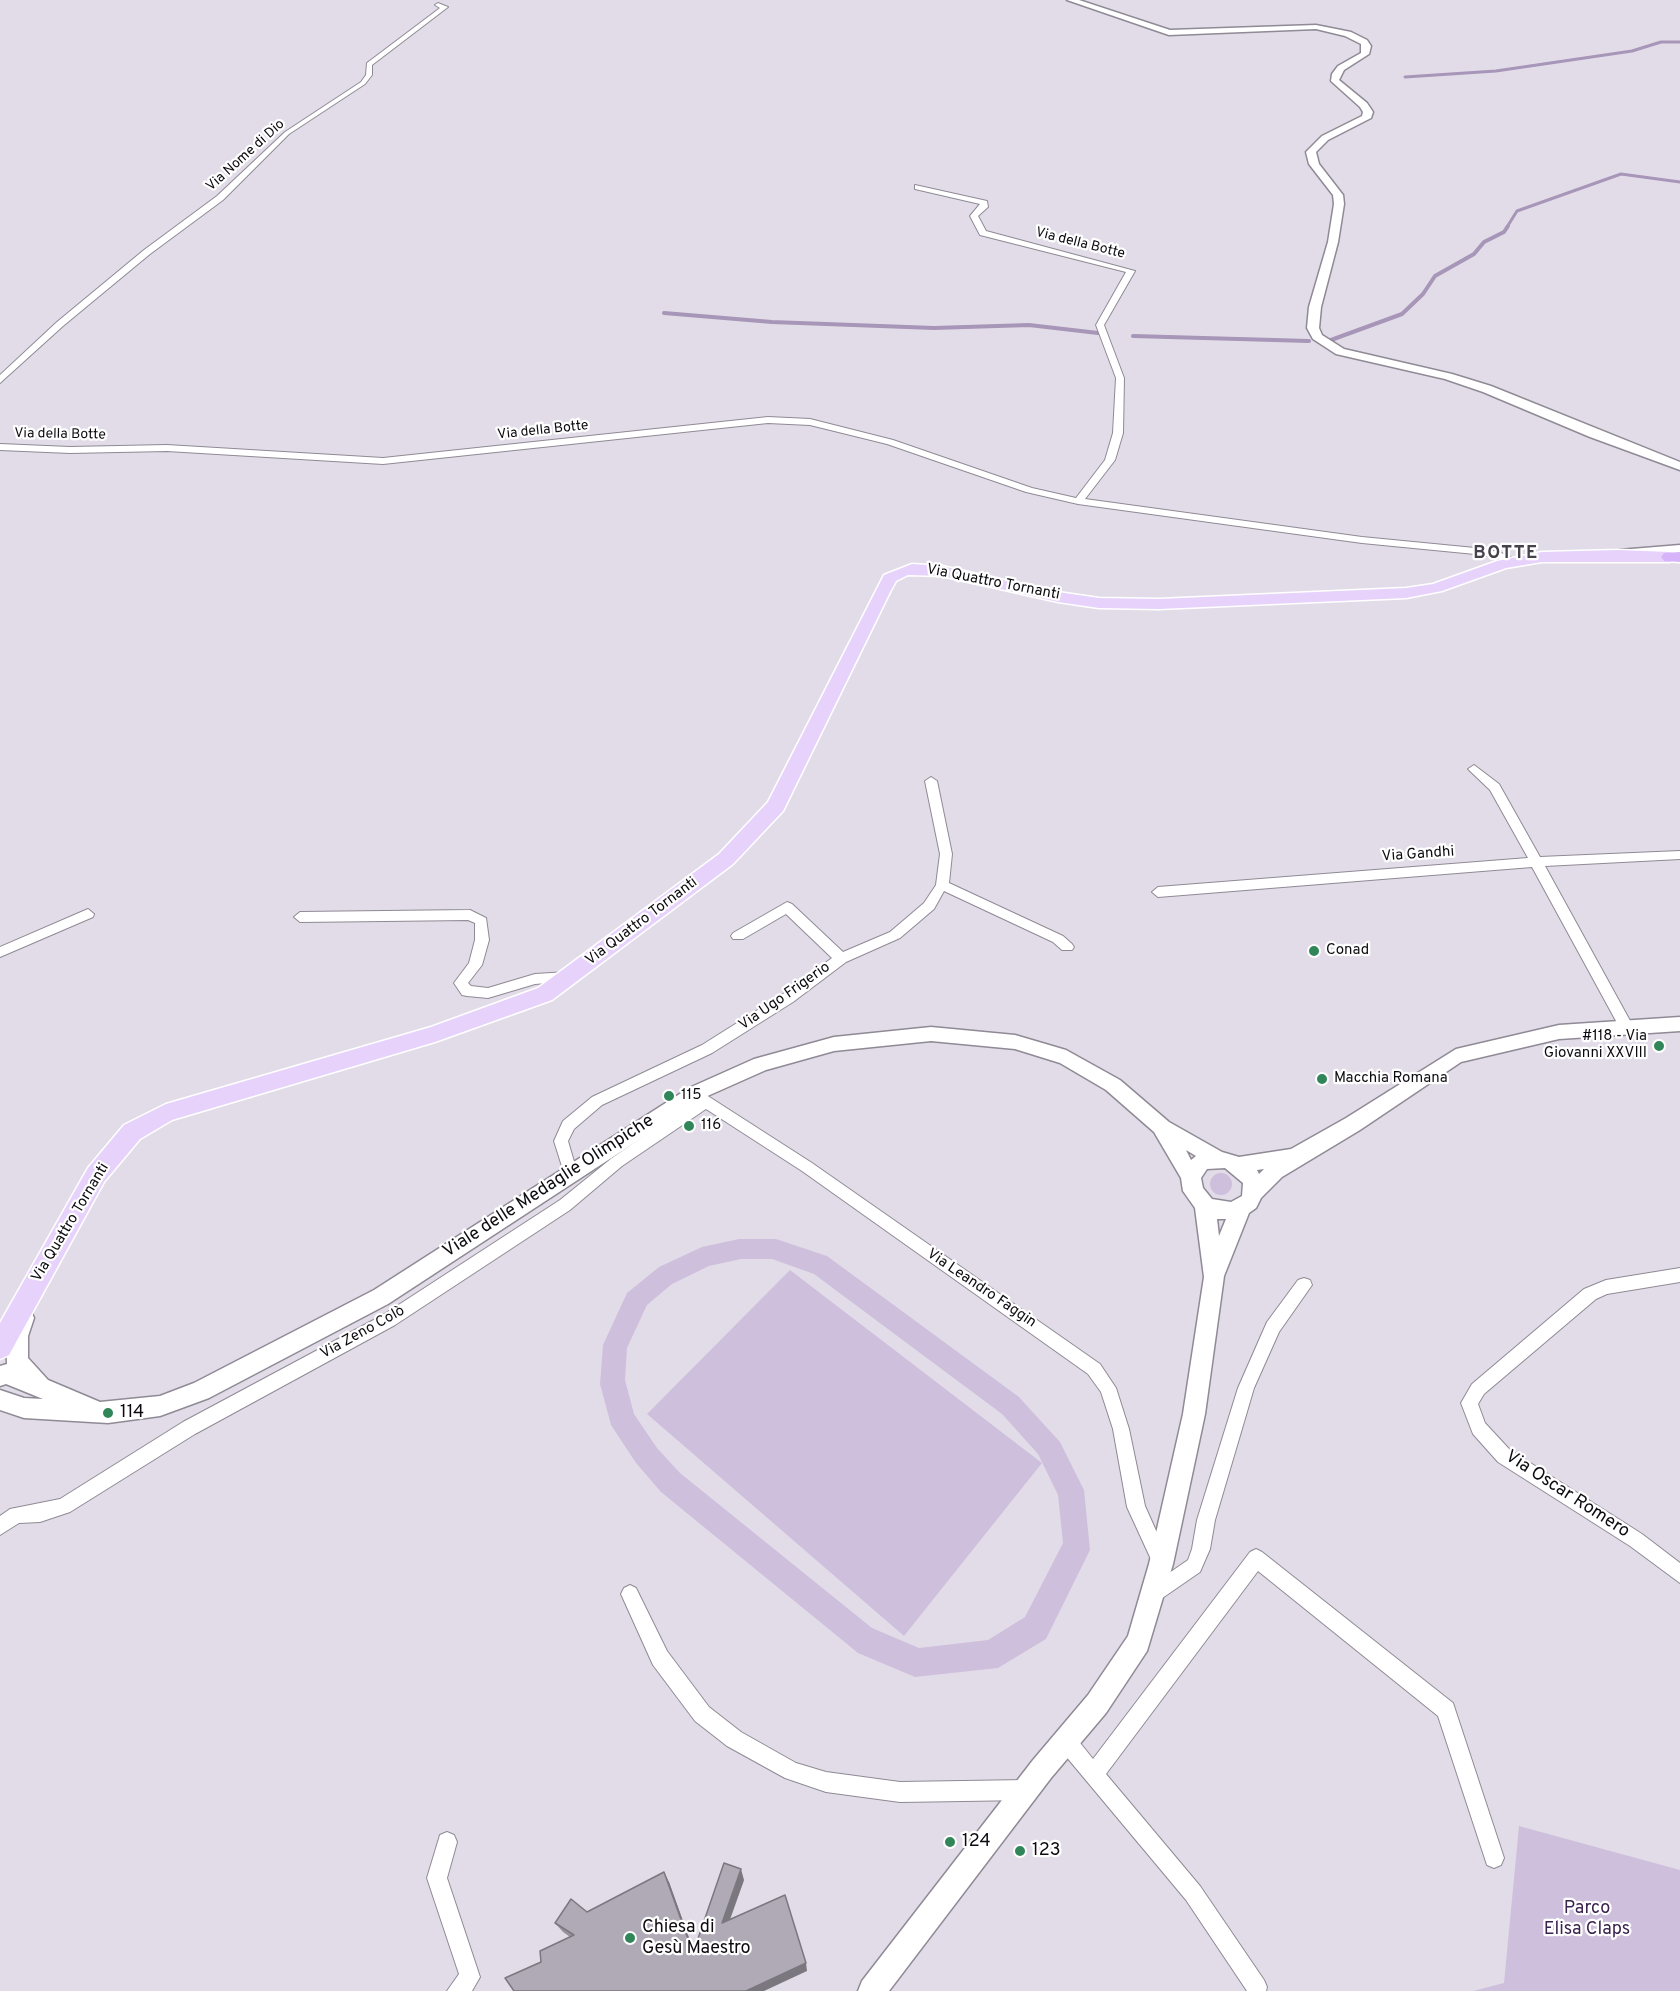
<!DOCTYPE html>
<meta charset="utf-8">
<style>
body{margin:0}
canvas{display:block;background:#e2dce8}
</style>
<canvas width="1680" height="1991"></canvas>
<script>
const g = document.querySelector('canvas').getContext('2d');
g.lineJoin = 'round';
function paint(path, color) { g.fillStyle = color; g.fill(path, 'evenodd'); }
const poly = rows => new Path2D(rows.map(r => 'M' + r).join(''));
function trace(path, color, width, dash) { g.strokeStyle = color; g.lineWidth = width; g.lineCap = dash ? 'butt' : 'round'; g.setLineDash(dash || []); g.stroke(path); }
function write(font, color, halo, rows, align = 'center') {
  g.font = font + ' Overpass,sans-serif'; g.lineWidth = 4.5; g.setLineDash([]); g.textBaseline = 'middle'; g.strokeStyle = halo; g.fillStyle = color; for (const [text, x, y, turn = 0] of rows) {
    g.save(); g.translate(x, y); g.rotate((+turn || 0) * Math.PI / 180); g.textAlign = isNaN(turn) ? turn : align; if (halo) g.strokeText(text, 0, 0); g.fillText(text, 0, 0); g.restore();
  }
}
paint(poly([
 '1210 1184a11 11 0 1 1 22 0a11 11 0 1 1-22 0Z',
 [739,1239,776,1239,827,1256,1019,1397,1060,1442,1084,1490,1090,1550,1046,1639,998,1668,915,1677,858,1653,661,1492,636,1463,611,1425,600,1384,603,1345,627,1293,659,1267,702,1247],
 [741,1259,772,1259,814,1274,1002,1414,1038,1454,1058,1495,1063,1543,1025,1617,988,1640,919,1648,872,1628,680,1473,657,1448,634,1414,625,1380,627,1348,647,1305,672,1284,709,1266],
 [790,1270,1042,1463,904,1636,647,1414],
 [1519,1826,1680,1870,1680,1991,1473,1991,1504,1983]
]), '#cec0dd');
trace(poly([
 [1405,77,1496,71,1632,51,1661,42,1680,42],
 [1507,227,1517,211,1621,174,1680,182]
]), '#a796b8', 3);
trace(poly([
 [664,313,772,322,934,328,1029,325,1098,333],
 [1133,336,1309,341],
 [1331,340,1402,314,1423,294,1435,276,1474,254,1484,242,1504,232,1508,226]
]), '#a796b8', 4);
const street = poly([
 [438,3,448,7,372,65,372,75,365,84,289,134,223,200,150,254,63,326,0,383,0,375,57,322,144,250,217,196,285,132,361,82,366,75,367,63,440,8,435,5,438,3],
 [915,185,987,201,988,207,978,216,986,231,1135,271,1104,325,1124,378,1123,433,1115,460,1085,499,1362,537,1475,548,1499,552,1519,561,1514,564,1493,557,1475,554,1362,543,1078,504,1026,492,887,444,810,425,768,423,383,464,167,451,70,453,0,450,0,444,70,447,167,445,383,458,768,417,810,419,893,440,1032,488,1076,498,1105,460,1113,433,1116,378,1096,325,1126,272,980,235,970,216,980,204,915,189,915,185],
 [1474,765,1499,784,1540,857,1680,851,1680,859,1545,866,1634,1028,1632,1032,1622,1032,1532,867,1158,897,1152,892,1158,887,1528,858,1490,790,1468,769,1474,765],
 [931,777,937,781,952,854,949,883,1063,936,1072,944,1074,947,1072,950,1062,950,1053,942,944,891,934,909,900,938,846,962,793,1002,712,1053,602,1105,574,1129,568,1141,577,1172,575,1176,570,1178,565,1176,554,1141,563,1121,592,1097,702,1045,783,994,832,958,786,914,743,939,733,939,731,936,733,933,787,902,792,904,843,952,890,932,924,903,936,885,940,854,925,781,931,777],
 [88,909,94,914,93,917,0,957,0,947,88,909],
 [470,910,486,918,489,940,482,965,468,983,471,986,488,988,535,974,568,972,573,973,575,977,573,981,535,984,488,998,467,996,462,995,454,983,469,963,475,940,475,923,468,920,300,922,294,917,300,912,470,910],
 [700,1091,812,1163,1100,1364,1116,1388,1129,1429,1145,1506,1170,1562,1167,1568,1161,1571,1155,1568,1127,1507,1113,1429,1101,1392,1088,1374,802,1171,706,1109,622,1166,570,1210,395,1325,195,1434,70,1512,40,1522,19,1523,0,1535,0,1516,10,1509,60,1499,183,1422,383,1315,560,1200,612,1158,695,1101,693,1097,695,1093,700,1091],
 [1680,1268,1680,1282,1607,1294,1596,1299,1484,1394,1478,1404,1485,1423,1510,1450,1642,1534,1680,1563,1680,1583,1630,1546,1498,1462,1473,1434,1461,1403,1472,1384,1584,1289,1606,1280,1680,1268],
 [1304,1278,1310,1280,1312,1285,1279,1332,1254,1388,1215,1520,1210,1549,1200,1572,1158,1601,1152,1604,1146,1601,1143,1595,1146,1589,1188,1560,1192,1549,1197,1520,1238,1388,1267,1322,1298,1280,1304,1278],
 [1256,1549,1262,1552,1453,1703,1504,1858,1501,1865,1494,1868,1487,1865,1438,1716,1258,1571,1106,1774,1200,1886,1264,1980,1267,1987,1266,1991,1247,1991,1186,1900,1059,1748,1056,1741,1059,1734,1066,1731,1073,1734,1093,1759,1250,1552,1256,1549],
 [630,1585,636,1588,667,1651,709,1707,741,1732,796,1763,826,1772,900,1782,1026,1780,1033,1783,1036,1790,1033,1797,1026,1800,900,1802,826,1792,785,1778,727,1746,695,1721,653,1665,621,1594,624,1588,630,1585],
 [447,1832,454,1835,457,1842,447,1878,480,1977,472,1991,447,1991,459,1974,427,1878,440,1835,447,1832]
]);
const secondary = poly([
 [1067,0,1079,0,1170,30,1316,25,1351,32,1367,40,1371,46,1369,54,1344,70,1339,80,1367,103,1373,112,1371,118,1328,140,1316,152,1319,164,1343,195,1344,204,1338,242,1321,307,1319,328,1322,335,1344,349,1452,374,1491,386,1680,462,1680,470,1590,437,1483,392,1445,379,1336,354,1313,339,1307,328,1309,307,1328,242,1334,204,1333,195,1309,164,1306,152,1322,136,1362,116,1363,112,1360,107,1331,81,1332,74,1338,66,1361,53,1361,44,1345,36,1316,29,1169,35,1067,0],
 [1680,545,1680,553,1619,558,1612,554,1619,550,1680,545],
 [1680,1017,1680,1031,1559,1039,1461,1062,1360,1130,1282,1177,1261,1198,1256,1208,1249,1213,1224,1276,1205,1414,1173,1564,1147,1651,1106,1713,1051,1778,889,1991,858,1991,862,1981,1033,1760,1088,1695,1128,1636,1149,1564,1183,1414,1204,1277,1195,1208,1183,1191,1181,1178,1154,1132,1106,1090,1060,1063,1015,1049,931,1041,834,1051,766,1070,703,1098,388,1304,209,1398,160,1416,108,1423,24,1418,0,1410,0,1390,24,1398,43,1399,6,1384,0,1386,0,1366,7,1364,6,1336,15,1311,23,1308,31,1311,34,1318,28,1336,28,1358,48,1380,100,1402,160,1396,194,1383,374,1290,689,1088,754,1059,834,1037,931,1027,1015,1035,1066,1050,1120,1080,1169,1122,1222,1152,1239,1157,1291,1149,1346,1118,1456,1049,1559,1025,1680,1017],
 [1186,1150,1196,1156,1191,1160,1186,1150],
 [1225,1168,1243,1183,1242,1196,1231,1202,1212,1199,1203,1188,1201,1178,1207,1169,1225,1168],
 [1264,1169,1259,1174,1257,1170,1264,1169],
 [1217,1219,1226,1219,1219,1236,1217,1219]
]);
const primary = poly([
 [1618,550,1670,552,1678,557,1670,562,1542,562,1506,568,1442,591,1406,598,1159,609,1099,608,1058,602,942,576,908,575,896,581,890,592,783,811,733,864,552,1000,435,1042,172,1120,140,1139,104,1182,9,1355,0,1359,0,1323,88,1168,124,1125,166,1104,431,1027,538,988,719,854,768,802,884,575,912,564,942,566,1058,592,1099,598,1159,599,1406,588,1433,584,1497,561,1542,552,1618,550]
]);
const highway = poly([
 [1680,552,1680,562,1664,561,1661,557,1664,553,1680,552]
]);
trace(street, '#8f8a95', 2);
trace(secondary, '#8f8a95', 3);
trace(primary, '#fff', 3);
trace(highway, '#fff', 3);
paint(street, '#fff');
paint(secondary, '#fff');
paint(primary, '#e7d2fc');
paint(highway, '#d7b4fa');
paint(poly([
 [744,1880,730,1920,807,1971,541,1962,570,1937,563,1932,555,1923,587,1912,669,1882,694,1951]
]), '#97929d');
paint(poly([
 [741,1869,744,1880,725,1932,722,1923],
 [664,1872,669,1882,697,1961,693,1953],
 [806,1963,807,1971,764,1991,746,1991]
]), '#7b777f');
const building = poly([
 [724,1863,741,1869,722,1923,785,1895,806,1963,746,1991,514,1991,505,1978,541,1962,540,1951,574,1935,555,1923,571,1899,587,1912,664,1872,693,1953,724,1863]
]);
paint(building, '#b0aab6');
trace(building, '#7b777f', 1.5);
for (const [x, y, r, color] of [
 [1314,951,6,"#318659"],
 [1659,1046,6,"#318659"],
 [1322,1079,6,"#318659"],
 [669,1096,6,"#318659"],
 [689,1126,6,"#318659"],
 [108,1413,6,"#318659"],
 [950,1842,6,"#318659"],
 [1020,1851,6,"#318659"],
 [630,1938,6,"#318659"]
]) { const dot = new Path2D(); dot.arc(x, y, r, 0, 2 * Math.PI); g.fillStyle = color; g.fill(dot); trace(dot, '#fff', 2); }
write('14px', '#0d0b0f', '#fff', [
 ["Via Nome di Dio",246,156,-42],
 ["Via della Botte",1080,244,14],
 ["Via della Botte",543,431,-6],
 ["Via della Botte",60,435,1]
]);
write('15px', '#0d0b0f', '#fff', [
 ["Via Quattro Tornanti",993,583,11],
 ["Via Gandhi",1418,855,-4],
 ["Via Quattro Tornanti",642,922,-37],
 ["Via Ugo Frigerio",785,997,-35],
 ["Via Quattro Tornanti",71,1223,-59],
 ["Via Leandro Faggin",981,1289,34],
 ["Via Zeno Colò",363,1333,-29]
]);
write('15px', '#0d0b0f', '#fff', [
 ["Conad",1326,951],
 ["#118 - Via",1647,1037,"right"],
 ["Giovanni XXVIII",1647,1054,"right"],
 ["Macchia Romana",1334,1079],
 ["115",681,1096],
 ["116",701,1126]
], 'left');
g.letterSpacing = '1.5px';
write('bold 18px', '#46424b', '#fff', [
 ["BOTTE",1506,554]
]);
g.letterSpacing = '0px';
write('18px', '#0d0b0f', '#fff', [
 ["Viale delle Medaglie Olimpiche",549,1187,-33],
 ["Via Oscar Romero",1567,1495,33]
]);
write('18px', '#0d0b0f', '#fff', [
 ["114",120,1413],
 ["124",962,1842],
 ["123",1032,1851],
 ["Chiesa di",642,1928],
 ["Gesù Maestro",642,1949]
], 'left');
write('18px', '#3b2350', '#fff', [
 ["Parco",1587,1909],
 ["Elisa Claps",1587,1930]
]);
</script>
